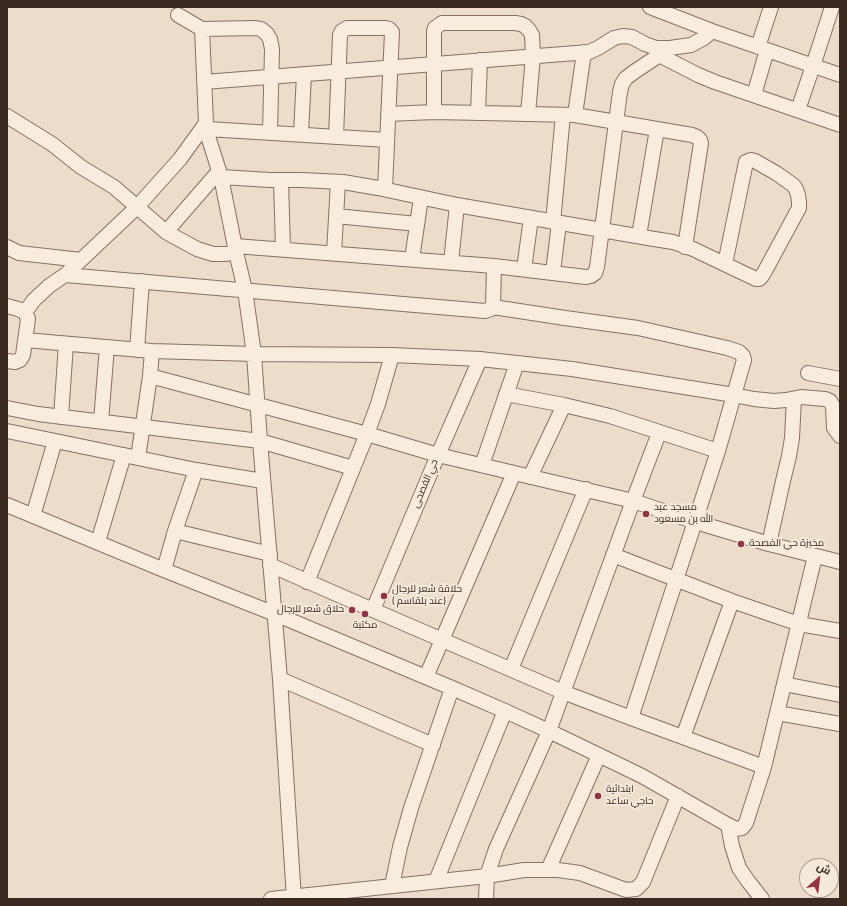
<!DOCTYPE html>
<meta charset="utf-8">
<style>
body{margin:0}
#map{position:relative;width:847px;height:906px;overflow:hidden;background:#ecddcb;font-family:Georgia,Cairo,serif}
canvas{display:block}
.frame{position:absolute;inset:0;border:8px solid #3a2a22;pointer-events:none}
.north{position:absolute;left:799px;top:858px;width:40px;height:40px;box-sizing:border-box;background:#f4e9da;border:1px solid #aa9d90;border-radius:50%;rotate:28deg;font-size:11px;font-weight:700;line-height:16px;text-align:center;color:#3a2a22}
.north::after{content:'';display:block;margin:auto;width:14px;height:18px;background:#923443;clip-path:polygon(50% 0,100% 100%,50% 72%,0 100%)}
</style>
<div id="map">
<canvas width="847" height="906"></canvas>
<div class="frame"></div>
<div class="north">ش</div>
</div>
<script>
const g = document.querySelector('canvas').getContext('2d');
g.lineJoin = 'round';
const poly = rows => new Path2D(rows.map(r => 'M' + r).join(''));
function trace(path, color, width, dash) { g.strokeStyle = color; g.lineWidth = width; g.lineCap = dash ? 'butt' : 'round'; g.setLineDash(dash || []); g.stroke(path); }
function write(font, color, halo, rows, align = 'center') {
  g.font = font + ' Georgia,Cairo,serif'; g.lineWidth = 4; g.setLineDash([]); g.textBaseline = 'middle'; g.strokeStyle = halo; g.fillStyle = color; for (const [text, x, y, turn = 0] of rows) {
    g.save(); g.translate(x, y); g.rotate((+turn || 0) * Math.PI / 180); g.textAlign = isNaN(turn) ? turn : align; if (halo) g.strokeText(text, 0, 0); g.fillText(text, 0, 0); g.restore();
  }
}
const minor = poly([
 [650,7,712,31,840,75],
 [178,15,202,29,206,123,207,133,221,177,236,252,245,290,254,354,260,441,280,679,294,899],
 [202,29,256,28,261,29,267,34,270,39,272,49,270,132],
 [758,47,771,7],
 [659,55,698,75,715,82,840,125],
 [204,82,589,52,598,48,614,38,623,36,632,37,645,44,656,48,670,48,691,45,704,38,712,31],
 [754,95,767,50],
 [798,110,813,66,832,7],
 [434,112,434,31,435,28,442,23,515,23,521,24,525,26,529,30,532,35,533,56,528,114],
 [478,113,480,60],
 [388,114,434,112,575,115,692,135,697,137,700,140,701,143,685,247],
 [575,115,584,52],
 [7,116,52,144,81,167,114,187,166,232,197,249,213,254,226,254,236,252],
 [207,129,387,140],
 [301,134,304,74],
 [336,137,340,35,342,31,347,28,386,28,389,29,392,32,385,189],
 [221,177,270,180,301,180,343,182,378,188,457,205,648,238,673,242,693,249,756,279,759,279,762,276,765,271,799,208,799,202,798,195,796,189,793,185,776,173,755,161,751,160,746,162,725,264],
 [281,180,283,249],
 [336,216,417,224],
 [553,222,563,115],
 [166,232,219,171],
 [639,236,657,129],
 [235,246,494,266,586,277,591,276,595,273,597,267,620,92,622,84,626,78,634,72,670,48],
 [7,247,19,253,81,260],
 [334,253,338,182],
 [412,259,421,198],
 [451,262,457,205],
 [524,269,531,218],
 [553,272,559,223],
 [65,275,485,311,491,309,493,307,565,318,638,328,727,348,739,352,743,356,744,360,718,451,631,718],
 [7,306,18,309,25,312,28,319,23,355,20,360,15,362,7,361],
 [493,307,494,266],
 [25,312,34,300,49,286,65,275,81,260,137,207,180,159,206,123],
 [25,340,152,351,254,354,392,355,480,359,572,369,734,395,754,399,774,401,786,400,801,397,825,399,830,401,833,406,834,428,840,436],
 [137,350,142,281],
 [808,373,840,379],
 [150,376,367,434,438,455,633,501,696,522,769,544,840,562],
 [506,394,564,405,610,416,718,451],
 [7,408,38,414,260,441,353,468],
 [61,417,66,344],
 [101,421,107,347],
 [7,431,196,470,263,481],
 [138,458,150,376,152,351],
 [482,465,517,363],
 [530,477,564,405],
 [7,505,164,570,275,614,452,688,505,711,549,731,642,776,728,825,736,829,742,828,746,823,764,767,815,556],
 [33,516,55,441],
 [175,531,270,554],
 [98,542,124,455],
 [769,544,783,481,789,456,792,438,794,399],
 [613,555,732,601,799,624,840,631],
 [270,565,373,610,563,692,631,718,764,767],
 [164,570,175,531,196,470],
 [307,582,367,434,378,404,392,355],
 [373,610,438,455,480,359],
 [511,669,586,489],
 [426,677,514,473],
 [280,679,433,745],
 [784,684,840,695],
 [777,713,840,724],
 [683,737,732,601],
 [728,825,732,846,739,868,748,881,762,899],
 [548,870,599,755],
 [436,881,505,711],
 [392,886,400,847,411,808,452,688],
 [271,899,487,876,524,870,558,870,580,873,626,890,636,889,643,882,678,796],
 [486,899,487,876,496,849,549,731,633,501,659,433]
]);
trace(minor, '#886f60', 16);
trace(minor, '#f7ecde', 14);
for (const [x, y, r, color] of [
 [646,514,4,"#923443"],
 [741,544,4,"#923443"],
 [384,596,4,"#923443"],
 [352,610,4,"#923443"],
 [365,614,4,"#923443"],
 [598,796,4,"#923443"]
]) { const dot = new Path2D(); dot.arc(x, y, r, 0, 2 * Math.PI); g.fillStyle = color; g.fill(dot); trace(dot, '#f4e9da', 1.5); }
write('10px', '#3a2a22', '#f4e9da', [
 ["حي الفصحى",426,484,-67]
]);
write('10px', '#3a2a22', '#f4e9da', [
 ["مسجد عبد",654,508],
 ["الله بن مسعود",654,520],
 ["مخبزة حي الفصحة",749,544],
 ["حلاقة شعر للرجال",392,590],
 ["( عند بلقاسم)",392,602],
 ["حلاق شعر للرجال",344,610,"right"],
 ["مكتبة",365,626,"center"],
 ["ابتدائية",606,790],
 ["حاجي ساعد",606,802]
], 'left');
</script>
